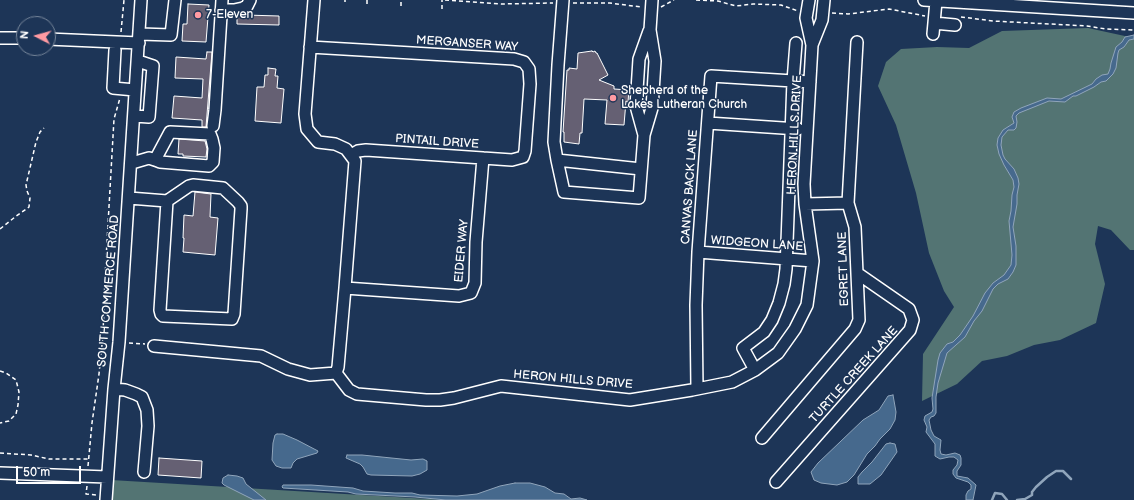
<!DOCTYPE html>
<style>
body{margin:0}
#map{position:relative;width:1134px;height:500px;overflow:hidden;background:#1d3557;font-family:"Balsamiq Sans",sans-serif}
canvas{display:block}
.north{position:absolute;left:16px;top:16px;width:40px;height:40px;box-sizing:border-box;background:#1d3557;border:1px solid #77869a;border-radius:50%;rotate:276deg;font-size:11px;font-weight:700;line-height:16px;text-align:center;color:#fff}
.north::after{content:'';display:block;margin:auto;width:14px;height:18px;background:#ff9aa2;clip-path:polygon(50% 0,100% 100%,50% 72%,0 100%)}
.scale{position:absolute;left:16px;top:466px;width:65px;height:18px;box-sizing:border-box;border:2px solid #fff;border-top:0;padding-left:5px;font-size:12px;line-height:14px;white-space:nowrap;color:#fff;-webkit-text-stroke:3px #1d3557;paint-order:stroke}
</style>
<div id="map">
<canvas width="1134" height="500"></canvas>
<div class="north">N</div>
<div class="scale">50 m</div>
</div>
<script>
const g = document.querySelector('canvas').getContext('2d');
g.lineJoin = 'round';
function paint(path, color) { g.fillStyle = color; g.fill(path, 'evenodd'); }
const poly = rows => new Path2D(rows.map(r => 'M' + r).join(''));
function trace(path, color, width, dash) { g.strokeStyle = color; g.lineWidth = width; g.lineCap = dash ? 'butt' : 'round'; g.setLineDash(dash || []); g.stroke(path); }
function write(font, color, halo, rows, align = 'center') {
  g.font = font + ' "Balsamiq Sans",sans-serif'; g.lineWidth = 3; g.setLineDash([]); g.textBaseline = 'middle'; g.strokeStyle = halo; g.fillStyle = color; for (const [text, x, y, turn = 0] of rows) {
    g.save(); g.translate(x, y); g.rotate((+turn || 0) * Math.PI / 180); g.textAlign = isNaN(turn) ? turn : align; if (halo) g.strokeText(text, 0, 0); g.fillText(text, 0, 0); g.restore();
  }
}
paint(poly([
 [1088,28,1134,38,1134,250,1130,250,1111,230,1098,226,1095,244,1105,284,1096,323,1060,340,1034,345,1007,356,982,361,957,384,922,401,923,354,954,307,944,291,929,253,916,193,896,125,878,86,886,62,901,49,937,47,969,48,1002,31],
 [111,480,445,500,109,500]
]), '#537473');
const water = poly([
 [1134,35,1134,39,1129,40,1124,47,1119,50,1118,53,1116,68,1113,74,1106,81,1101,82,1094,87,1076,96,1073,96,1065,102,1049,101,1019,113,1016,116,1017,122,1016,128,1014,130,1008,130,1002,137,1001,145,1003,155,1005,159,1014,169,1018,178,1019,184,1017,195,1017,204,1013,227,1016,246,1016,265,1013,272,1008,279,998,284,993,289,982,311,974,321,965,337,947,353,938,383,936,397,936,413,934,416,931,417,929,420,931,430,934,436,941,440,940,450,941,454,946,455,955,453,960,455,961,458,961,465,957,471,957,476,968,478,976,485,973,500,966,500,966,495,968,491,971,489,971,485,968,482,956,478,953,474,953,470,957,465,958,460,954,457,949,457,940,459,935,456,935,444,926,432,927,427,924,420,925,416,932,412,933,409,932,398,938,360,940,353,947,344,953,342,960,335,973,316,985,293,993,283,1004,275,1011,265,1012,255,1009,221,1011,211,1012,195,1014,187,1013,180,1004,165,999,154,997,145,998,138,1003,130,1014,123,1012,117,1014,112,1021,108,1047,98,1061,99,1092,84,1096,79,1102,75,1108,74,1110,69,1111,63,1116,47,1122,42,1125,37,1134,35],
 [893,395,896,412,895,420,890,429,880,439,875,446,867,454,854,475,847,482,837,485,821,483,814,480,811,472,818,463,863,420,879,410,888,396,893,395],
 [277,434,283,434,297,440,318,451,317,453,297,459,293,463,291,468,282,468,276,466,272,460,273,443,275,435,277,434],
 [890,443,895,444,897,452,881,475,870,484,858,484,858,477,862,472,872,462,886,444,890,443],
 [347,455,362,455,411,460,423,459,427,461,427,470,420,474,412,476,371,475,367,474,363,467,360,464,346,458,347,455],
 [228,475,237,476,243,478,246,484,266,500,254,500,224,485,222,483,223,478,228,475],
 [515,483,530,483,545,487,555,493,564,494,571,499,580,498,587,500,446,500,415,497,356,494,348,492,283,488,282,487,283,485,311,485,353,488,363,491,395,493,412,493,420,495,457,496,477,494,500,486,515,483]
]);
paint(water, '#46698d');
trace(water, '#90a5bb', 1);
trace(poly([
 [992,500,995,493,1002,494,1007,500],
 [1017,500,1025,499,1032,495,1032,492,1036,487,1047,477,1056,471,1063,471,1071,479]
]), '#90a5bb', 2.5);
const building = poly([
 [188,4,209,5,206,42,182,41,183,24,187,24,188,4],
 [245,15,279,16,279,25,237,24,237,16,245,15],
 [592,51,593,52,595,51,596,53,597,53,608,75,599,80,614,86,614,89,629,90,628,102,626,101,624,125,605,124,607,100,584,99,582,133,580,133,579,144,564,142,564,132,563,132,567,70,569,70,569,68,577,69,578,53,592,51],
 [207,52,212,52,206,127,202,127,202,120,172,118,174,96,202,98,203,79,175,78,176,57,206,59,207,52],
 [268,68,276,69,275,76,278,76,277,88,284,89,281,123,255,121,257,87,264,87,265,75,268,75,268,68],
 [179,139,205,141,207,149,206,157,183,156,183,154,178,154,179,139],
 [195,192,211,194,210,217,218,218,215,255,183,252,184,238,183,238,184,215,193,216,195,192],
 [159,458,202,461,201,478,158,475,159,458]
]);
paint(building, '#656073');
trace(building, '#fff', 1);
const minor = poly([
 [563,0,558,65,554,142,557,160,564,192,639,198,644,135,652,108,655,61,650,30,652,0],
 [924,0,1134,13],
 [221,10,234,10,243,8,247,6,250,0],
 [934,23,955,25],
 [140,34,171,35,175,0],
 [933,34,936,1],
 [0,38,24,38],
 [48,39,139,43],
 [812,45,822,20,824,0],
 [310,47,514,59,524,62,529,69,530,84,525,151,523,157,512,160,366,150,358,151,351,155],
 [115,50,113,88,135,90],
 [135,116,149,117,153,66,138,61],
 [708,123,798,129],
 [213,126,215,110,222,0],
 [644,135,636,106,639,59,649,31],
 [557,160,641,169],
 [132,163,149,158,155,160,160,162,209,166,213,162,214,148,212,139,210,134,170,132,155,160],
 [129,198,167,201,189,186,193,185,223,188,238,202,241,206,241,209,234,314,232,319,163,316,161,314,160,310,167,201],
 [805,204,848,203],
 [698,252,813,261],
 [345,288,459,296,471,293,475,283,476,242,483,158],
 [154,346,261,356,288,369,310,375,336,373,338,367,345,288,355,161,346,149,335,144,318,142,307,129,305,114,314,0],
 [755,370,743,348,764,332,772,320,779,303,784,284,786,269,793,81,796,43],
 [336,373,349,390,357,394,426,400,440,400,454,398,501,386,630,400,692,390,732,382,755,370,778,353,795,329,807,305,813,261,805,204,804,184,812,45,806,18,809,0],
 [114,389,125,390,136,394,142,397,147,410,148,426,144,472],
 [697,389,696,305,698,252,711,76,810,82],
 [762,438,855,329,859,320,855,227,848,203,857,42],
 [0,473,107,477],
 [776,482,910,330,913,320,909,309,857,273],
 [106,500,114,389,119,342,141,0]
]);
trace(minor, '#fff', 14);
trace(poly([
 [445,0,501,4,553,3],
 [696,0,718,1,736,6,753,4,781,5,798,11],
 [345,2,345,0],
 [573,3,610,3,641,7],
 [367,4,367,0],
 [401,6,401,0],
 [661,7,674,0],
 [442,9,442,0],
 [832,13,848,14,889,9,925,16],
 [961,17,993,21,1087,26,1106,29,1134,30],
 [121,32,124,0],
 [0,229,15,217,29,207,30,198,27,191,26,185,36,142,40,132,44,128],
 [129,343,145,344],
 [0,371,6,373,16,380,19,392,18,405,16,414,9,421,0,423],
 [0,453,31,455,49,459,88,459],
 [88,466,92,423,99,374,103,335,105,277,114,119,120,98],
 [87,486,86,494,97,495]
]), '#fff', 1.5, [4, 3]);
trace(minor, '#1d3557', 11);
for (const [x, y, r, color] of [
 [198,15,4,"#ff9aa2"],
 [613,98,4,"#ff9aa2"]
]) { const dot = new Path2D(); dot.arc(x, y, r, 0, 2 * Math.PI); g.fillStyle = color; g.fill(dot); trace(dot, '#1d3557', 1.5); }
write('12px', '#fff', '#1d3557', [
 ["7-Eleven",206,15],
 ["Shepherd of the",621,91],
 ["Lakes Lutheran Church",621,105]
], 'left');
write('12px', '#fff', '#1d3557', [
 ["MERGANSER WAY",467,44,4],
 ["HERON HILLS DRIVE",795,135,-87],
 ["PINTAIL DRIVE",437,142,4],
 ["CANVAS BACK LANE",690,187,-86],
 ["WIDGEON LANE",757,244,4],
 ["EIDER WAY",462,251,-85],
 ["EGRET LANE",844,269,-92],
 ["SOUTH COMMERCE ROAD",109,291,-85],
 ["TURTLE CREEK LANE",854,375,-48],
 ["HERON HILLS DRIVE",573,380,5]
]);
</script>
